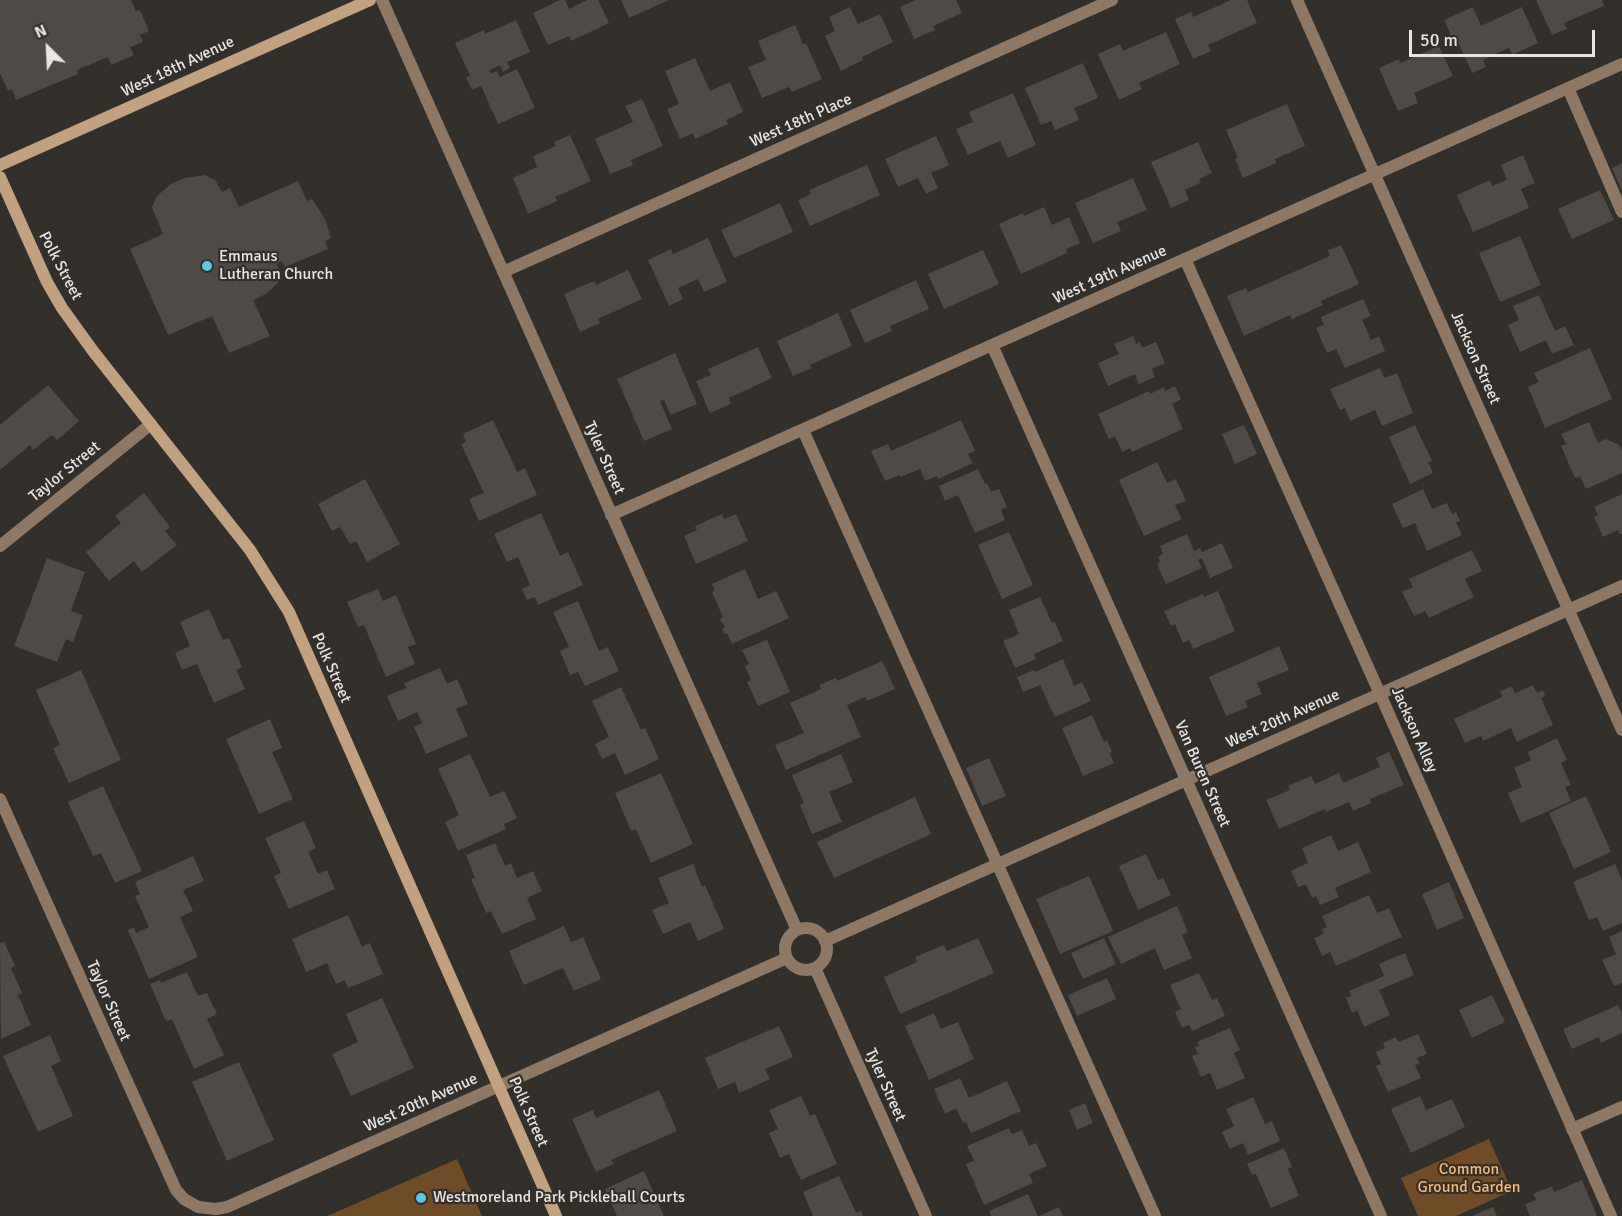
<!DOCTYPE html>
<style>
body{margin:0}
#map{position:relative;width:1622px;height:1216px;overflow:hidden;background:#332f2b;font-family:Signika,sans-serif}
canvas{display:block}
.north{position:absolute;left:18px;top:18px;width:60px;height:60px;-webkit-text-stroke:4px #332f2b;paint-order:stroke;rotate:336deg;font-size:16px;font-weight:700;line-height:24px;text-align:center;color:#e8e5e3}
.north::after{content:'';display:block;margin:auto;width:21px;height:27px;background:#e8e5e3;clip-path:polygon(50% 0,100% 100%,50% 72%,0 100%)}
.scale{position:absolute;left:1409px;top:30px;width:186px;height:27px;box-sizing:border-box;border:3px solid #e8e5e3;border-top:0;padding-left:8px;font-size:18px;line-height:21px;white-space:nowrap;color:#e8e5e3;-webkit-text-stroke:4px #332f2b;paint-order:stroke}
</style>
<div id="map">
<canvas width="1622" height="1216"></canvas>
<div class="north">N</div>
<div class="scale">50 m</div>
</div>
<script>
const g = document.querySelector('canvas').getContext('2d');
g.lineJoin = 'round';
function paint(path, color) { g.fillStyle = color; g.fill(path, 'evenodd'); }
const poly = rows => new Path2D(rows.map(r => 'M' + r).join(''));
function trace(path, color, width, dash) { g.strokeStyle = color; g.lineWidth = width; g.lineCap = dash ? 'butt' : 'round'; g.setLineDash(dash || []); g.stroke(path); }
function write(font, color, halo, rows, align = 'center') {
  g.font = font + ' Signika,sans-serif'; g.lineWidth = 4.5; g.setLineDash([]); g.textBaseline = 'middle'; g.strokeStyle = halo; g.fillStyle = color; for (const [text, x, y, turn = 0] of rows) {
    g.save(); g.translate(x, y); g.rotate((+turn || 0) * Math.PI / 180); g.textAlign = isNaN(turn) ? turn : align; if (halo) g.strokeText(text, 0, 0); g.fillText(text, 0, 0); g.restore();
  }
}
paint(poly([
 [1489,1139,1512,1191,1456,1216,1418,1216,1401,1178],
 [457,1159,482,1216,327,1216,341,1210]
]), '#6f4c25');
paint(poly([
 [0,0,131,0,136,11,140,10,149,31,140,35,143,42,130,47,134,55,111,65,108,57,77,70,78,74,16,100,12,89,8,91,0,73],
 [560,0,565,0,569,9,587,0,598,0,609,23,571,41,569,36,548,45,533,13],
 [621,0,669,0,629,18],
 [915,0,956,0,962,13,933,26,935,30,914,39,900,7],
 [1231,0,1247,0,1257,23,1208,45,1211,51,1193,59,1175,19,1191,12,1193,17],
 [1536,0,1602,0,1604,6,1564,23,1567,29,1552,35],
 [850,7,858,24,880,14,893,42,862,57,863,60,841,71,825,36,835,31,829,17],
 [1473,7,1481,26,1522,7,1538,43,1512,55,1509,48,1483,60,1486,67,1472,73,1457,40,1452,38,1444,20],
 [516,20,530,52,507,62,510,68,503,72,500,65,490,70,491,74,497,71,500,77,517,69,535,108,498,124,481,86,472,90,466,77,470,76,455,43,484,30,485,34],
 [795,25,803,44,806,43,822,79,792,92,789,87,762,98,748,67,766,60,758,41],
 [1166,32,1180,64,1139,83,1142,89,1119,100,1098,54,1120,44,1123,51],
 [1439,46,1453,76,1414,93,1418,103,1398,111,1379,68,1399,59,1400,63],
 [695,58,710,91,730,82,743,112,726,120,728,124,695,139,693,133,680,139,667,109,679,104,665,71],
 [1083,63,1098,98,1074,108,1079,120,1055,130,1051,121,1041,125,1025,88],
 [1013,93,1036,145,1008,158,1000,141,968,155,956,129,973,122,969,112],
 [642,99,663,146,631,160,633,165,610,174,595,139,633,122,625,106],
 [1287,104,1305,146,1275,159,1276,163,1243,178,1235,159,1238,158,1226,130],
 [570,135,591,181,555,197,557,201,528,214,513,178,537,167,533,156,556,146,554,142],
 [936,136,949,165,931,173,938,188,926,194,918,178,898,187,885,159],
 [1198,142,1212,173,1199,179,1200,183,1185,190,1189,200,1171,208,1151,162],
 [1523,155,1535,183,1521,189,1529,208,1473,232,1457,195,1490,180,1492,186,1507,180,1501,165],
 [1622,163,1622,191,1612,168],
 [867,165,880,195,810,226,798,200,811,194,809,190],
 [205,175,215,180,222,192,230,188,239,207,298,181,307,201,312,199,325,219,331,238,325,241,328,249,285,267,282,261,276,264,280,271,278,283,266,294,253,300,270,336,229,353,212,316,168,335,130,249,163,234,152,207,157,196,171,184,185,178],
 [1133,178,1147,210,1117,222,1121,231,1093,243,1075,203],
 [1600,190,1614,220,1572,239,1558,209],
 [780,203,793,232,734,258,721,230],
 [1044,207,1052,225,1069,217,1080,243,1066,249,1067,253,1021,274,999,224,1023,213,1024,216],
 [1520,236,1541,285,1500,302,1479,253],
 [708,238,727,282,704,292,698,279,678,288,683,299,669,306,648,260,671,249,673,254],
 [1341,245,1359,284,1321,301,1323,305,1292,319,1290,315,1244,336,1227,296,1246,288,1248,292,1330,256,1328,250],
 [983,250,999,284,944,309,928,274],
 [628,270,642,299,598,319,600,323,580,332,564,294,594,281,596,285],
 [916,280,929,309,890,326,892,331,865,343,850,310],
 [1539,295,1555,331,1565,326,1574,345,1552,354,1546,340,1520,352,1508,325,1519,320,1513,306],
 [1363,299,1371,316,1362,320,1371,340,1379,336,1385,351,1345,368,1336,349,1327,353,1316,328,1324,325,1321,317],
 [838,313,852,346,810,365,812,368,793,376,777,341],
 [1133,336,1136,344,1140,342,1142,348,1156,342,1165,363,1152,369,1155,377,1139,384,1135,374,1108,386,1098,363,1119,354,1114,344],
 [758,347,772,378,729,398,731,404,710,413,696,381,711,375,708,369],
 [1590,348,1612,399,1545,428,1528,387,1539,382,1534,373],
 [675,353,697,404,671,415,664,400,660,401,672,429,644,441,617,379],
 [1380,368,1384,378,1397,373,1413,413,1382,426,1375,410,1350,421,1345,408,1340,410,1330,389],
 [48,385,79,421,57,440,52,435,33,450,30,445,0,470,0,425],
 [1175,386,1181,399,1172,404,1183,429,1132,452,1130,448,1122,452,1115,436,1109,439,1098,414,1149,391,1150,394,1164,387,1165,391],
 [493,420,517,472,525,468,537,495,479,521,469,499,484,493,461,444,466,442,463,434],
 [961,420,975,451,968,454,973,463,938,479,937,476,925,481,920,469,900,477,899,475,885,481,871,451,888,444,891,451],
 [1589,422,1598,443,1606,439,1619,445,1622,451,1622,473,1586,489,1580,476,1575,478,1561,446,1566,444,1561,434],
 [1244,425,1257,454,1235,464,1222,434],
 [1415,425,1432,461,1428,462,1433,473,1410,484,1389,437],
 [1157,462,1167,483,1176,479,1186,501,1175,505,1182,519,1144,536,1119,480],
 [978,469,985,484,987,483,991,492,999,489,1007,507,1001,510,1005,520,975,533,958,495,945,501,939,486],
 [365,479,400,544,367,562,356,541,350,544,340,527,332,531,318,504],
 [1423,489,1432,509,1447,503,1452,514,1456,512,1460,521,1456,522,1462,535,1427,551,1415,523,1403,528,1392,504],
 [144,493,170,527,165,531,177,545,142,572,134,561,109,581,86,552,121,523,115,516],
 [1622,494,1622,534,1620,534,1618,530,1603,537,1594,517,1598,515,1594,507],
 [541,513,560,556,568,552,583,585,538,605,535,597,527,600,522,589,530,585,518,557,507,562,494,534],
 [722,514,724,519,736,514,748,541,696,564,684,536,697,530,695,526],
 [1009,532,1033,585,1002,599,978,545],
 [1187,534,1194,551,1200,548,1202,552,1222,543,1233,568,1210,578,1202,558,1198,560,1202,568,1166,584,1157,564,1160,562,1158,557,1163,554,1160,546],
 [1472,550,1482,571,1465,579,1474,597,1429,618,1425,611,1414,616,1402,592,1413,587,1409,579],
 [47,558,85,572,71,611,83,615,73,642,66,639,57,662,14,646],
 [745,569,758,599,776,591,789,618,732,644,727,633,724,634,722,629,725,627,720,619,723,617,712,592,715,591,712,584],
 [378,589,383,601,396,595,416,644,408,647,415,664,386,677,364,625,358,627,347,602],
 [1218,591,1235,631,1193,649,1189,640,1183,643,1175,624,1171,626,1164,611,1203,594,1204,597],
 [1040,597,1052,623,1055,622,1063,641,1034,654,1036,659,1015,668,1003,641,1019,634,1009,610],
 [578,601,599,651,608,647,619,671,585,686,578,672,570,675,560,651,569,647,553,612],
 [209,609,223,640,229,638,242,667,236,670,245,689,214,703,197,664,182,670,175,653,190,646,180,622],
 [767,640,790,692,758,706,747,682,751,680,745,666,749,664,742,650],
 [1279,646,1289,670,1257,683,1262,694,1245,701,1248,707,1226,716,1209,677],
 [1063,659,1074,686,1082,682,1091,701,1055,717,1040,685,1023,692,1017,677,1034,670,1035,672],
 [882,661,895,689,867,701,865,697,847,705,861,737,786,770,775,745,804,733,790,703,821,689,819,685,836,678,837,681],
 [440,668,447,684,457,679,468,704,456,709,468,736,426,754,414,727,422,723,417,712,398,721,387,696,406,688,404,683],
 [81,670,121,760,69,783,53,748,60,745,36,690],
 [1533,685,1537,693,1543,690,1545,696,1541,698,1553,725,1517,742,1511,728,1483,741,1481,736,1465,743,1454,719,1502,697,1500,691,1512,686,1515,693],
 [621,687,641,730,645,728,659,759,625,775,615,753,602,759,595,744,609,737,592,701],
 [1092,715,1104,742,1107,740,1112,752,1109,753,1114,763,1083,776,1062,728],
 [270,719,282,748,272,752,293,799,259,814,226,739],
 [1557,738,1567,760,1561,763,1571,785,1565,787,1571,801,1521,823,1508,793,1522,787,1514,768,1531,760,1528,752],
 [1389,752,1404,785,1370,799,1371,803,1353,811,1349,802,1326,812,1325,809,1279,829,1266,800,1290,790,1288,786,1311,776,1315,784,1339,773,1343,783,1380,767,1376,758],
 [470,754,490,797,504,791,517,818,504,824,506,829,458,851,445,822,459,815,438,769],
 [841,754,853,782,829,792,842,822,812,834,800,805,804,803,792,775],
 [989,758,1006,796,982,806,966,768],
 [661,773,693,844,651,863,636,829,631,831,615,793],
 [103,786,142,871,115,883,101,853,93,856,68,802],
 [1586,796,1611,852,1574,869,1549,813],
 [915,797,931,834,834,878,817,842],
 [304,821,316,848,308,852,318,874,327,870,335,889,289,909,274,876,281,873,265,838],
 [1331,835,1338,851,1358,842,1371,872,1335,888,1339,897,1320,905,1316,896,1312,898,1306,884,1298,887,1291,871,1308,863,1302,848],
 [495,843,505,866,511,863,517,878,533,871,542,891,527,898,536,919,502,934,491,911,486,913,471,879,475,878,466,855],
 [1146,854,1158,880,1163,878,1171,895,1138,910,1119,866],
 [193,856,204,881,183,890,193,911,180,917,198,957,149,979,128,930,134,927,136,933,149,927,135,896,140,894,135,882],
 [693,864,702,887,705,885,724,929,698,941,690,922,663,934,652,910,669,903,658,878],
 [1615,864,1622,880,1622,923,1603,931,1597,917,1589,920,1573,882],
 [1089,876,1113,931,1060,954,1036,899],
 [1449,882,1464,918,1437,930,1422,894],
 [1369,895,1377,913,1389,908,1402,937,1336,966,1330,952,1322,956,1314,938,1324,934,1322,929,1327,927,1322,916],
 [1177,906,1188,932,1182,935,1192,958,1164,970,1155,948,1121,964,1108,937],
 [348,915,362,947,370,943,383,974,348,988,345,980,336,984,327,963,306,972,292,939],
 [564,926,571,942,583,937,601,979,574,991,563,968,524,985,509,951],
 [1622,931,1622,983,1614,986,1602,960,1616,954,1609,937],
 [978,938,994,973,900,1014,884,977,917,962,915,957,944,945,947,951],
 [1104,938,1116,964,1083,979,1071,953],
 [4,942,15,966,11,968,22,993,18,995,31,1025,1,1039,0,943],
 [1405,953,1414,975,1379,990,1390,1015,1364,1027,1357,1010,1352,1013,1346,998,1351,996,1349,991,1384,976,1379,964],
 [187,972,198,996,207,993,217,1014,207,1019,224,1055,194,1069,172,1019,166,1021,150,984,160,980,161,983],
 [1199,973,1212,1000,1217,998,1225,1016,1192,1031,1189,1025,1182,1028,1175,1012,1181,1009,1170,985],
 [1107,978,1116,999,1077,1016,1068,995],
 [1492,995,1505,1022,1472,1038,1459,1010],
 [382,998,414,1068,351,1096,332,1054,358,1042,346,1014],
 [1618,1005,1622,1014,1622,1033,1601,1043,1599,1037,1572,1049,1563,1029],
 [934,1013,941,1029,958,1022,974,1059,929,1080,905,1026],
 [779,1026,793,1057,765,1069,770,1079,739,1093,735,1082,718,1089,705,1058],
 [1230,1028,1240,1050,1234,1053,1245,1078,1217,1090,1210,1073,1201,1077,1192,1056,1198,1054,1195,1047,1199,1046,1197,1042],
 [1418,1034,1427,1054,1417,1058,1420,1063,1415,1065,1421,1078,1388,1092,1376,1066,1381,1064,1376,1052,1385,1048,1383,1043,1396,1037,1398,1042],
 [50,1035,61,1061,51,1066,73,1116,38,1132,3,1056],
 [239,1062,274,1140,227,1161,192,1082],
 [960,1078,969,1098,1007,1081,1021,1111,971,1133,966,1122,963,1123,956,1108,945,1114,934,1089],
 [659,1090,677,1131,611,1160,614,1164,596,1172,572,1119,593,1110,596,1118],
 [801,1096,810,1116,815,1114,837,1164,801,1180,789,1154,780,1158,769,1133,778,1129,769,1110],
 [1420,1096,1426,1110,1452,1099,1465,1127,1411,1153,1391,1109],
 [1253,1097,1265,1124,1272,1121,1280,1141,1248,1155,1243,1143,1230,1149,1222,1132,1234,1126,1226,1109],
 [1085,1103,1093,1123,1077,1130,1069,1110],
 [1009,1128,1012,1134,1022,1130,1029,1146,1036,1143,1047,1166,1029,1174,1033,1183,984,1205,966,1164,974,1161,967,1146],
 [1284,1148,1292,1167,1288,1169,1299,1196,1271,1208,1256,1174,1252,1175,1247,1164],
 [644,1171,664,1216,617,1216,605,1189],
 [839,1176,856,1213,861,1211,863,1216,813,1216,803,1192],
 [1582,1180,1597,1216,1530,1216,1525,1204,1536,1200,1533,1194,1552,1186,1554,1192],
 [1028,1194,1038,1216,991,1216,989,1211],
 [1059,1207,1063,1216,1039,1216],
 [1493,1207,1497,1216,1472,1216]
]), '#4f4a45');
trace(poly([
 [1568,88,1622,212],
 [1185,259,1380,694,1611,1216],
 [803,430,1155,1216]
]), '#8e7863', 12);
trace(poly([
 [382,0,797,930],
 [1297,0,1622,730],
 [503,272,1112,0],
 [992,345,1381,1216],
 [611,515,1622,64],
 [0,546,151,424],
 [0,799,176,1190,184,1199,198,1207,216,1209,227,1207,787,958],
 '785 949a21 21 0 1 1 42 0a21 21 0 1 1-42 0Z',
 [825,941,1622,586],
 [815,968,926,1216],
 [1572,1129,1622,1107]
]), '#8e7863', 12);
trace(poly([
 [0,165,370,0],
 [0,177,47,282,62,308,93,351,250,550,289,612,556,1216]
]), '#c3a17f', 12);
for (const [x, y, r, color] of [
 [207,266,6,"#58c9e3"],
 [421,1198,6,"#58c9e3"]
]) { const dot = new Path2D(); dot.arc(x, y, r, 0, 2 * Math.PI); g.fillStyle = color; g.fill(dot); trace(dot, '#332f2b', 2); }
write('16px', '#e8e5e3', '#332f2b', [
 ["West 18th Avenue",178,67,-25],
 ["West 18th Place",801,121,-24],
 ["Polk Street",60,266,62],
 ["West 19th Avenue",1110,275,-24],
 ["Jackson Street",1475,358,66],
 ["Tyler Street",604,458,66],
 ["Taylor Street",65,472,-39],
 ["Polk Street",331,668,66],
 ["West 20th Avenue",1283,719,-24],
 ["Jackson Alley",1414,730,66],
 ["Van Buren Street",1202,774,66],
 ["Taylor Street",108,1001,66],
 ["Tyler Street",885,1085,66],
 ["West 20th Avenue",421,1103,-24],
 ["Polk Street",528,1112,66]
]);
write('16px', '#e8e5e3', '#332f2b', [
 ["Emmaus",219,257],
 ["Lutheran Church",219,275],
 ["Westmoreland Park Pickleball Courts",433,1198]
], 'left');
write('16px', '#fab56d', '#332f2b', [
 ["Common",1469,1170],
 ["Ground Garden",1469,1188]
]);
</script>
